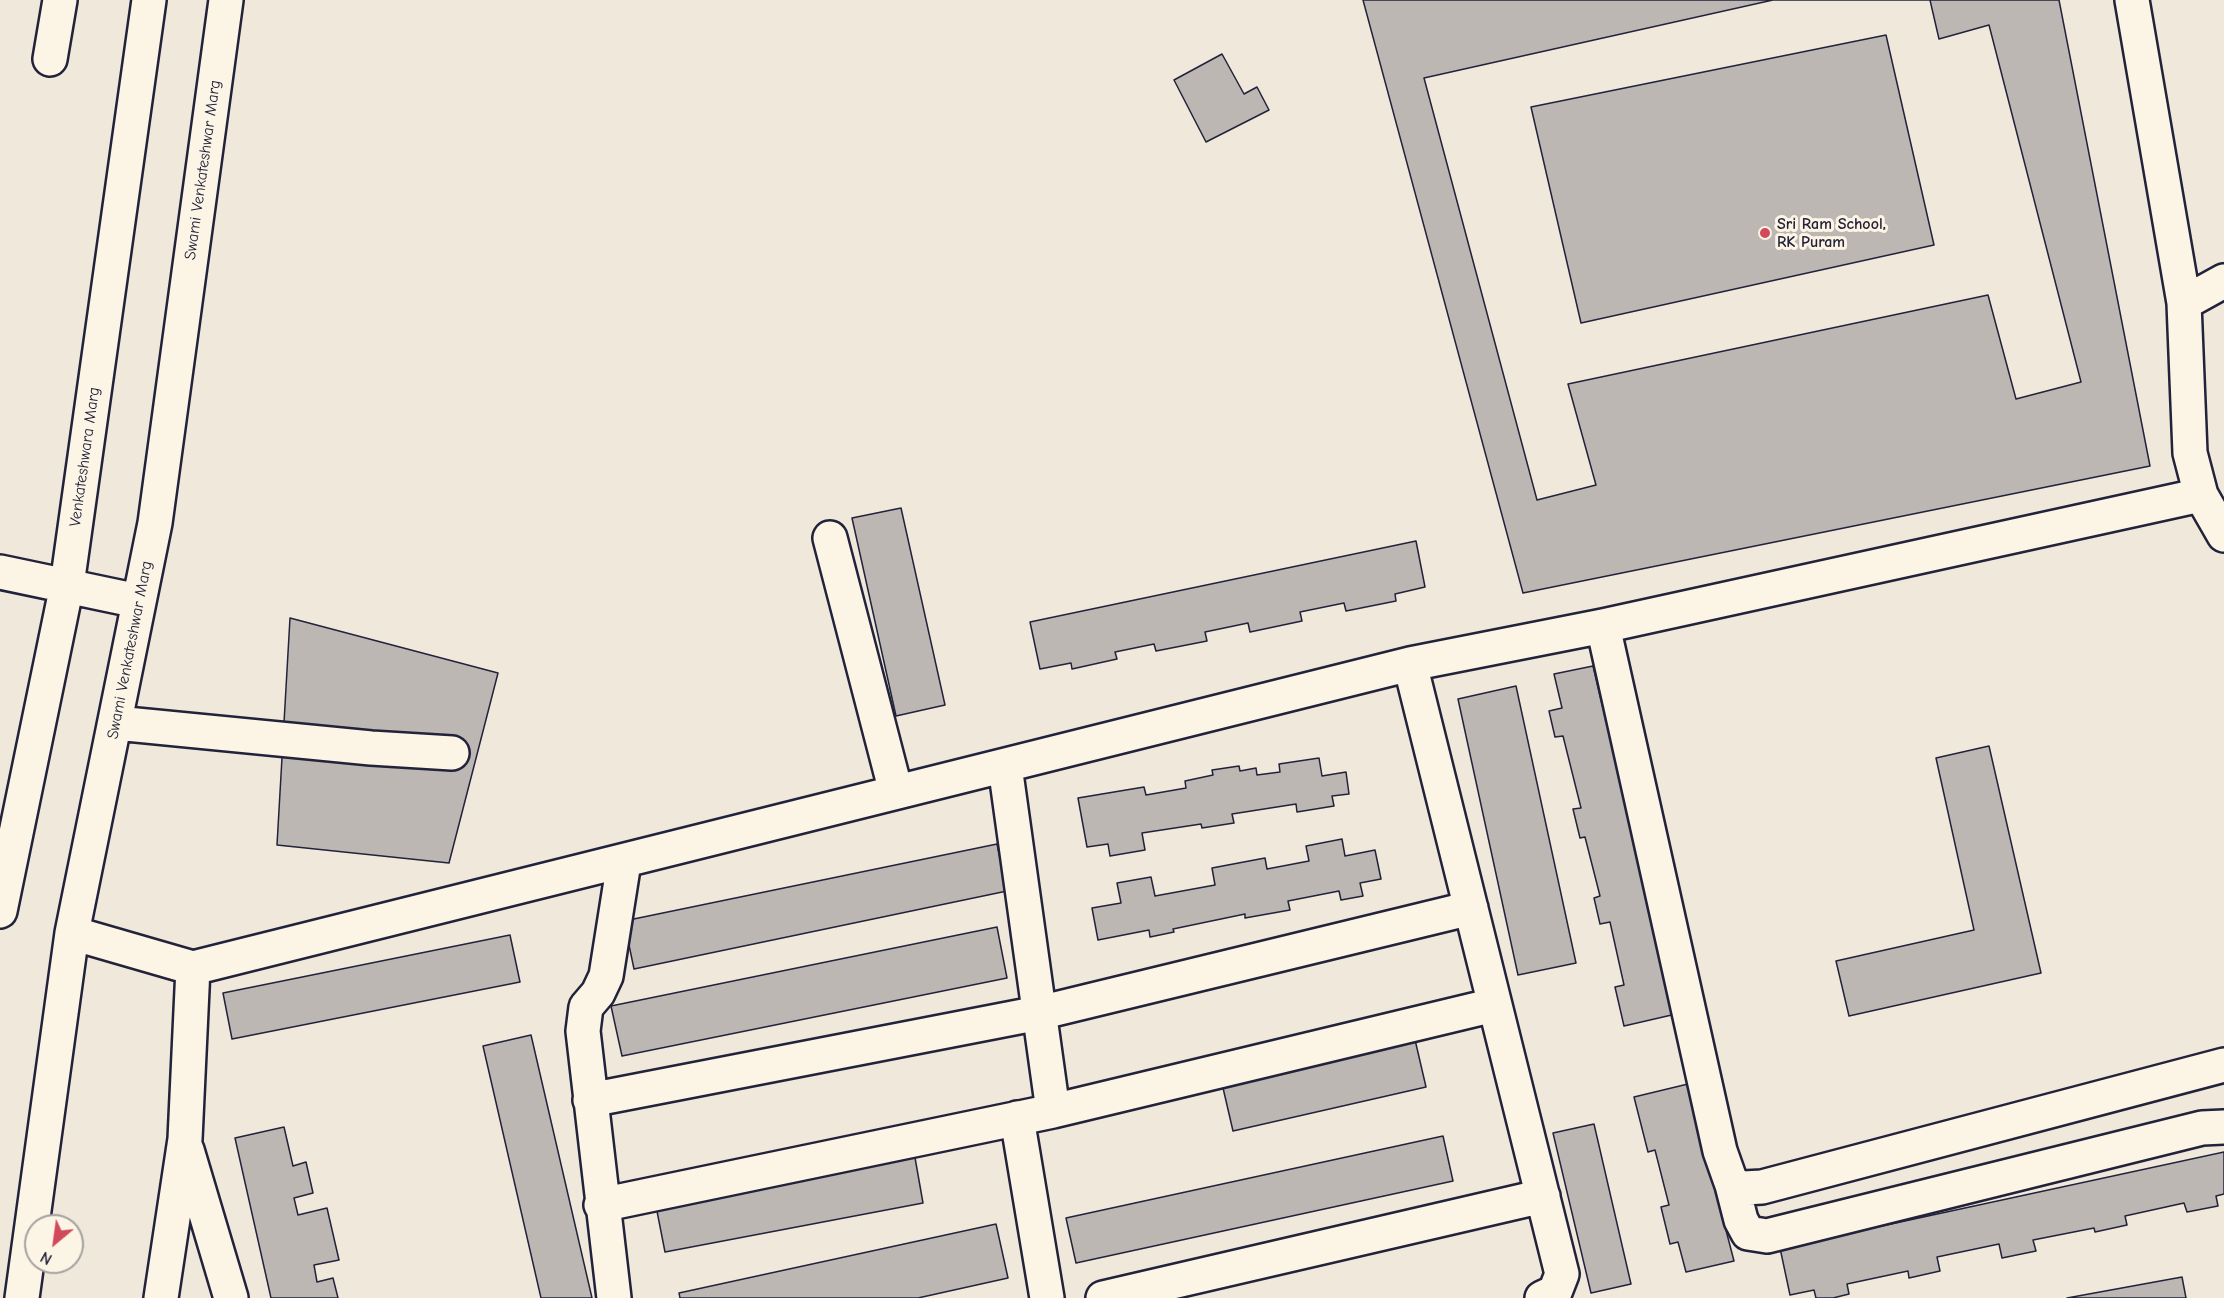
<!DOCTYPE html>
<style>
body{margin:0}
#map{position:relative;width:2224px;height:1298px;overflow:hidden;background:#efe8db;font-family:"Comic Neue",sans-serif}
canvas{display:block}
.north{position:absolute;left:24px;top:1214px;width:60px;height:60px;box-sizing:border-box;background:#fcf5e5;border:2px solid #a5a1a1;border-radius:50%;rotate:209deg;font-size:16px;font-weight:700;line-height:24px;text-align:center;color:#22223b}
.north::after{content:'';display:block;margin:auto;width:21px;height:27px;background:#d1495b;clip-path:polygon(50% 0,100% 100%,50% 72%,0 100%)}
</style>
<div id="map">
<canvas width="2224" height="1298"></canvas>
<div class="north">N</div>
</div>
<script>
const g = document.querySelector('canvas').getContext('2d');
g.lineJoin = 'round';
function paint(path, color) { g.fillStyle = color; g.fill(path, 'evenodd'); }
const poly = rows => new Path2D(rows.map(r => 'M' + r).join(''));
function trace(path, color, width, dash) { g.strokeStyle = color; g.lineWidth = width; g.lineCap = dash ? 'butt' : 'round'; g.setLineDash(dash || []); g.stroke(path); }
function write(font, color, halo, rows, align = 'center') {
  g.font = font + ' "Comic Neue",sans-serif'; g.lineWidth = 6; g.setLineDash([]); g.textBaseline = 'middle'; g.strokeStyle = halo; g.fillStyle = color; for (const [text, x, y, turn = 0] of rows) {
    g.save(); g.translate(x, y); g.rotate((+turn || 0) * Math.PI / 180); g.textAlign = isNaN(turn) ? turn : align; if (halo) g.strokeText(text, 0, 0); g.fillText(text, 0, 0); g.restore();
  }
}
const building = poly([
 [1363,0,2059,0,2150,466,1523,593,1363,0],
 [1773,0,1930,0,1939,39,1989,25,2081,382,2016,399,1988,295,1568,384,1596,485,1537,500,1424,78,1773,0],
 [1886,35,1934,245,1581,323,1531,107,1886,35],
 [1222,54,1244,94,1257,87,1269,110,1206,142,1174,80,1222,54],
 [901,508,945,705,896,716,852,518,901,508],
 [1416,541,1425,587,1395,594,1396,601,1346,611,1344,603,1300,612,1302,621,1250,632,1248,623,1205,632,1207,641,1156,651,1154,644,1115,652,1117,659,1072,669,1071,663,1040,669,1030,622,1416,541],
 [290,618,498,673,449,863,277,845,290,618],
 [1593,666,1676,1014,1624,1026,1615,987,1624,985,1610,922,1600,924,1594,898,1600,896,1585,837,1580,838,1573,809,1581,808,1563,736,1555,737,1549,711,1562,708,1554,674,1593,666],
 [1516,686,1576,963,1518,975,1458,699,1516,686],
 [1989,746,2041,973,1849,1016,1836,961,1974,930,1936,758,1989,746],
 [1319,758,1322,776,1346,772,1349,794,1332,796,1334,806,1297,812,1296,804,1232,814,1234,823,1202,828,1201,824,1142,833,1145,850,1110,856,1108,844,1087,847,1078,798,1144,787,1146,795,1186,788,1185,781,1213,775,1212,770,1239,766,1240,771,1256,768,1257,775,1280,772,1279,764,1319,758],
 [1342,839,1345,856,1375,850,1381,879,1360,883,1363,896,1341,900,1339,891,1288,901,1290,910,1245,918,1245,914,1173,929,1174,932,1150,937,1149,930,1098,940,1092,908,1121,903,1117,883,1151,877,1155,896,1215,885,1212,868,1265,858,1267,869,1309,861,1306,846,1342,839],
 [997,844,1007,891,634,969,624,921,997,844],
 [997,927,1007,978,622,1056,611,1006,997,927],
 [510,935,520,982,232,1039,223,993,510,935],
 [1413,1031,1426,1087,1233,1131,1220,1075,1413,1031],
 [531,1035,592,1298,541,1298,483,1046,531,1035],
 [1688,1084,1734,1261,1686,1272,1678,1242,1670,1244,1661,1207,1669,1205,1655,1150,1648,1152,1634,1097,1688,1084],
 [1594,1124,1631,1284,1591,1293,1553,1133,1594,1124],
 [284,1127,293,1166,306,1162,313,1193,294,1198,298,1215,327,1208,339,1260,314,1265,317,1282,333,1278,338,1298,271,1298,235,1138,284,1127],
 [1443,1136,1453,1181,1076,1263,1066,1218,1443,1136],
 [914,1152,923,1203,665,1252,655,1201,914,1152],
 [2224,1152,2224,1194,2216,1196,2218,1206,2187,1212,2184,1203,2125,1216,2127,1225,2095,1232,2094,1228,2033,1240,2036,1251,2002,1258,1999,1244,1937,1257,1940,1271,1909,1278,1908,1271,1847,1284,1849,1294,1833,1298,1816,1298,1814,1290,1790,1295,1780,1248,2224,1152],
 [996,1224,1008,1278,918,1298,680,1298,679,1293,996,1224],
 [2182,1277,2186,1298,2067,1298,2182,1277]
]);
paint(building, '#bcb7b3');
trace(building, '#22223b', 1.5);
const minor = poly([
 [2132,0,2184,303,2190,453,2201,495,2224,535],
 [50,59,60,0],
 [2184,303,2224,281],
 [830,538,896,792],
 [0,572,138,601],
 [1603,626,1720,1151,1732,1185,1744,1188,1762,1187,2224,1065],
 [1410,664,1562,1274,1555,1292,1542,1298],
 [116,723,371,748,452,753],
 [1005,766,1053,1111],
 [0,911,67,585,149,0],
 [72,933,193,968,1410,664,1603,626,2201,495],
 [590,1100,1039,1013,1471,908],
 [1017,1118,1047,1298],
 [187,1150,231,1298],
 [1732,1185,1741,1220,1748,1233,1767,1236,2202,1128,2224,1127],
 [601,1205,1053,1111,1494,1005],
 [22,1298,72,933,155,523,226,0],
 [161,1298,185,1139,193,968],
 [614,1298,583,1031,586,1007,598,993,606,976,624,862],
 [1103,1298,1543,1196]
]);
trace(minor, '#22223b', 38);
trace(minor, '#fcf5e5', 33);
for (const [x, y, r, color] of [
 [1765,233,6,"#d1495b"]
]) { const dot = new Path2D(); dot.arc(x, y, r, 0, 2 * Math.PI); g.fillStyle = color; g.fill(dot); trace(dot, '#fcf5e5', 2); }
write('16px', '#22223b', '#fcf5e5', [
 ["Swami Venkateshwar Marg",203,170,-82],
 ["Venkateshwara Marg",85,457,-82],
 ["Swami Venkateshwar Marg",130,650,-79]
]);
write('bold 16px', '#22223b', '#fcf5e5', [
 ["Sri Ram School,",1777,224],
 ["RK Puram",1777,242]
], 'left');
</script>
